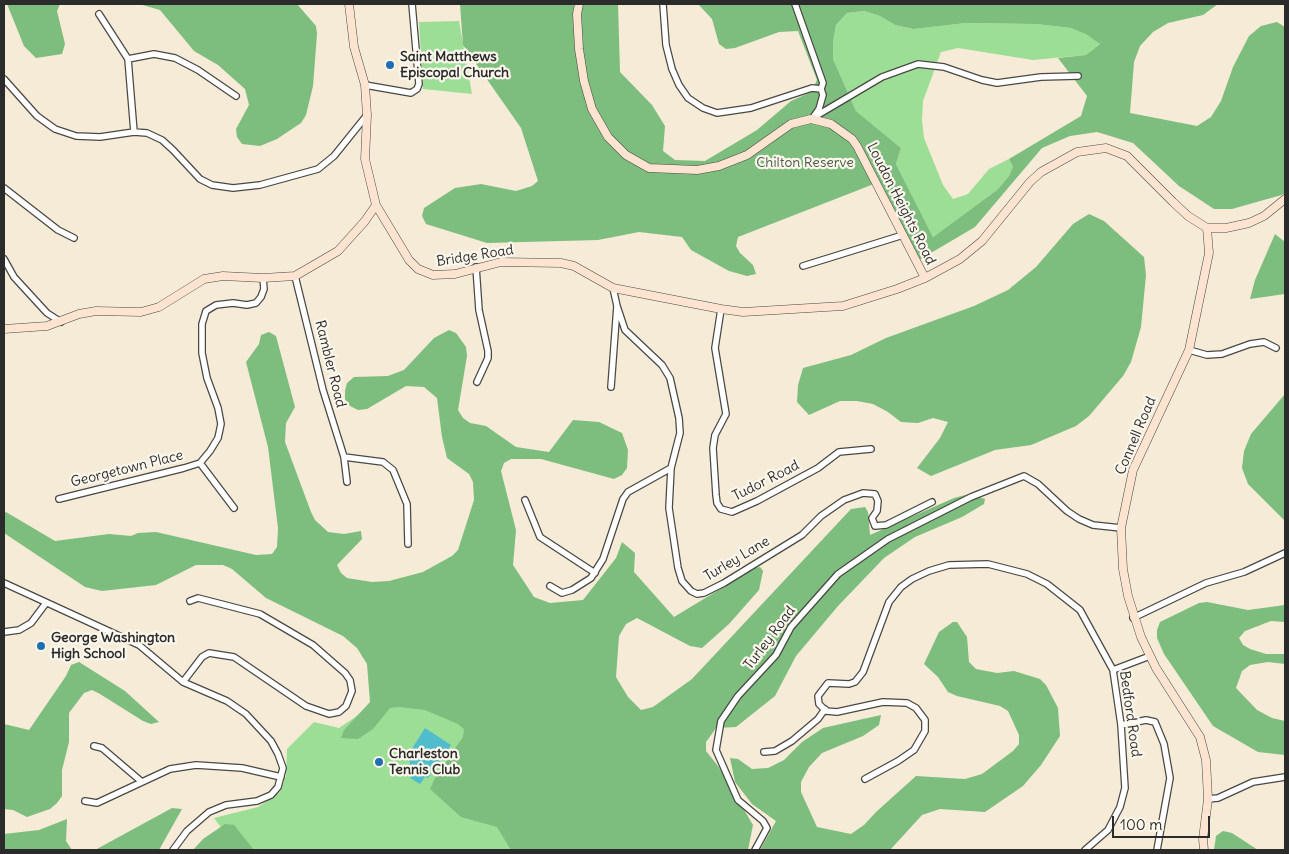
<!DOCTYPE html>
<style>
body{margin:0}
#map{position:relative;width:1289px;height:854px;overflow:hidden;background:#f5ebd6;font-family:Delius,sans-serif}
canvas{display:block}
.frame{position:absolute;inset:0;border:5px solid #2b2b2b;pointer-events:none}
.scale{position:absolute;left:1112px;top:816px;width:98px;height:22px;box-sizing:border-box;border:2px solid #2b2b2b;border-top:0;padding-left:6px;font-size:15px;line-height:18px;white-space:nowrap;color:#2b2b2b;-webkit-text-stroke:4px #fbf7ec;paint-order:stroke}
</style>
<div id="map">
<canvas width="1289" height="854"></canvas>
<div class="frame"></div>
<div class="scale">100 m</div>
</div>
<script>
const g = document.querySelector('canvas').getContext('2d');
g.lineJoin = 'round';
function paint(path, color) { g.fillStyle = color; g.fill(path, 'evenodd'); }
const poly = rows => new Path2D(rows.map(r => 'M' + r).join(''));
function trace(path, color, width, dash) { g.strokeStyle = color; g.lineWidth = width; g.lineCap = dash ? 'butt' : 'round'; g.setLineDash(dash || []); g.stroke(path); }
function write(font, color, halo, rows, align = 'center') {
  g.font = font + ' Delius,sans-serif'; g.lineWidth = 4.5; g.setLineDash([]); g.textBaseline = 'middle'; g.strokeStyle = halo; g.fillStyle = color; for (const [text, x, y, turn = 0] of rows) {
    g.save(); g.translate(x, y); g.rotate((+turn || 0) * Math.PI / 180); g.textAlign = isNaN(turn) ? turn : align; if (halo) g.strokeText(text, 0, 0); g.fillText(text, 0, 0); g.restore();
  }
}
paint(poly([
 [864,11,880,16,895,25,912,29,966,23,1036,24,1071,28,1086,33,1100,44,1086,55,1033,60,958,48,941,52,923,101,922,120,924,138,943,185,953,199,968,194,989,169,1009,159,1013,167,1009,176,997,190,933,237,896,164,901,148,856,111,833,59,833,42,836,25,847,13],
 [459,21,472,94,423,89,419,22],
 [406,683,503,711,529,850,238,850,214,818,258,807,280,792,286,776,287,749,314,722,339,728]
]), '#9cde95');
paint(poly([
 [7,4,60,4,57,11,65,44,62,54,36,58,24,46],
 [139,4,297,4,316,26,317,34,313,86,306,115,301,123,277,139,260,146,242,144,237,137,236,129,249,105,245,89,218,65,194,51,160,10],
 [460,4,618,4,620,72,652,105,665,126,663,151,675,160,705,161,757,130,791,101,811,92,817,80,798,31,779,32,735,48,726,49,719,44,712,19,698,4,1218,4,1203,15,1168,23,1153,32,1140,46,1134,62,1130,113,1197,126,1211,117,1221,101,1233,67,1249,36,1261,26,1277,22,1285,27,1285,194,1232,209,1214,209,1179,186,1133,143,1097,132,1070,136,1042,148,975,227,919,260,879,182,738,237,736,246,740,253,753,265,756,274,747,276,729,271,691,250,682,237,639,232,598,240,487,243,426,224,422,216,424,208,455,188,481,184,516,191,532,186,538,181,521,128,463,45],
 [864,11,880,16,895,25,913,29,966,23,1036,24,1071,28,1086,34,1100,44,1086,55,1058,58,1087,96,1081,116,1009,159,1013,167,1009,176,997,190,933,237,896,164,901,148,856,111,833,59,833,42,836,25,847,13],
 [1089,214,1104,221,1144,257,1146,275,1141,327,1131,362,1123,376,1089,416,1076,426,1031,445,995,450,931,476,917,468,940,438,948,422,933,418,918,423,901,422,888,412,873,404,857,401,840,401,809,415,797,402,798,385,803,368,851,355,886,338,974,306,1008,290,1036,267,1073,224],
 [1275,234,1285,242,1285,294,1250,299,1255,280],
 [449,330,456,333,466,347,467,356,458,410,463,418,470,423,486,426,516,447,549,452,573,420,599,422,622,433,628,450,627,468,622,475,614,479,541,459,511,459,504,463,501,471,516,530,513,565,534,597,550,603,583,600,616,558,622,542,635,553,634,572,674,617,755,568,760,567,763,571,759,590,729,624,702,648,690,646,637,618,626,624,619,636,616,677,628,697,641,710,653,707,692,679,851,509,865,507,868,512,870,535,954,498,969,494,985,499,984,504,962,517,915,537,884,558,838,606,796,656,775,696,736,727,716,728,706,742,706,751,718,766,753,825,748,850,511,850,497,827,461,817,430,789,437,774,463,737,464,729,458,724,425,710,399,707,390,708,373,729,358,739,341,738,344,730,370,702,367,664,357,648,343,636,266,598,232,569,223,565,196,565,156,585,102,591,85,587,4,533,4,513,6,512,55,541,109,534,131,536,138,533,156,532,256,555,272,554,277,547,278,528,268,447,246,362,259,344,261,335,269,332,276,336,295,407,286,423,285,442,311,512,315,520,328,532,344,534,361,531,362,539,337,565,341,573,347,578,372,582,389,581,423,572,452,556,458,550,474,500,473,482,469,474,447,458,442,437,437,398,424,387,406,386,367,409,358,410,350,406,345,399,345,391,347,383,354,377,388,376,404,370,434,338],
 [1285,394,1285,521,1248,484,1242,468,1244,451,1251,434],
 [1207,602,1248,610,1285,605,1285,622,1271,621,1245,631,1239,638,1243,645,1250,649,1266,654,1285,654,1285,664,1268,662,1250,665,1242,671,1236,688,1257,710,1272,718,1285,721,1285,755,1258,752,1213,726,1164,654,1157,638,1157,630,1160,622,1199,603],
 [953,622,957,622,967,637,969,662,976,669,997,673,1014,671,1040,679,1046,685,1058,708,1060,736,1041,765,1023,786,985,812,940,809,922,815,890,850,760,850,776,821,752,804,735,782,730,758,738,759,752,769,768,768,784,760,802,742,823,728,881,715,879,725,863,736,822,753,809,767,801,782,801,792,817,827,851,834,864,825,876,812,916,776,965,779,982,774,1013,751,1019,744,1019,735,1008,711,1000,706,957,696,948,692,938,677,924,664,939,632],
 [79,662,125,691,159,722,151,724,143,721,100,694,92,690,84,693,69,713,69,742,62,770,62,796,57,803,50,809,27,817,13,810,4,809,4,724,29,730,66,676,71,665],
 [172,808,182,809,159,850,95,850],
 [67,819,66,841,72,850,4,850,4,834,39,830],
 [225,824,234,825,254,850,193,850,203,839],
 [1223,831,1232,833,1258,850,1214,850,1216,836]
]), '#7dbd7e');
paint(poly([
 [425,728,451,745,428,778,425,777,420,784,410,778,415,770,410,764,408,755]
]), '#51bdcc');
const street = poly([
 [663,4,666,45,672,69,679,85,688,98,703,108,717,113,751,108,812,88,821,89],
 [795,4,823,83,821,89,823,95,819,109,814,116],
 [99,14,128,59,134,132],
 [128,59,154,54,175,58,198,70,236,96],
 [4,79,37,116,55,129,76,136,100,137,134,132,147,133,162,140,173,150,200,179,212,185,233,188,260,185,318,169,334,156,367,115],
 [365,85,411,93,417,89,419,84,412,4],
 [811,119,882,77,918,64,944,67,982,80,997,83,1041,77,1078,76],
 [4,188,58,230,74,238],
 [4,259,14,277,47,313,61,322],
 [803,266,903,235],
 [476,267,479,310,488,351,488,358,477,382],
 [295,276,323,390,344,457,347,482],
 [617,306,625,330,662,365,670,378,679,418,680,433,671,468,669,508,678,568,682,581,691,591,697,594,704,593,724,583,802,535,821,516,844,500,863,493,875,494,878,501,877,511,872,518,875,526,886,525,932,502],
 [721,309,715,348,726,414,715,435,713,448,716,495,717,503,721,509,732,512,757,501,818,468,839,452,871,449],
 [1189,350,1207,355,1222,354,1250,344,1264,342,1276,348],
 [611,387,617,306,613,288],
 [344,457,383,462,393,470,407,504,408,544],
 [200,463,234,508],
 [59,499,184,468,200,463,210,451,218,438,221,424,218,408,207,378,202,353,202,324,206,311,216,305,233,303,247,305,256,303,261,297,264,289,263,278],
 [525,500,540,537,595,573],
 [4,583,139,645,183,682,227,701,246,714,271,741,278,754,283,768,278,787,271,795,257,801,226,805,209,812,187,831,173,850],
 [550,586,562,593,572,590,591,578,603,559,623,499,628,492,671,468],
 [1133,618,1206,583,1244,572,1285,553],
 [4,632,19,630,31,623,46,603],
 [1113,670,1150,656],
 [183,682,202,657,209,653,234,657,306,706,329,714,339,712,346,706,352,691,350,680,345,673,313,645,260,614,198,598,190,601],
 [1121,725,1146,720,1155,722,1164,744,1170,778,1157,850],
 [94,746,102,748,142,782],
 [764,752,775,751,792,741,818,719,825,709],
 [865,779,898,761,914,750,925,731,925,720,916,708,907,703,883,702,837,712,826,711,819,704,818,696,828,683,849,684,855,682,863,672,889,602,901,587,912,579,929,571,949,565,988,564,1027,574,1047,584,1080,610,1113,670,1121,725,1125,788,1120,807,1108,830,1085,850],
 [1208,799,1218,798,1253,782,1285,777],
 [85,801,97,803,170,769,196,765,242,768,281,777],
 [755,850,767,828,763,821,738,800,716,750,721,721,738,696,776,655,791,627,838,574,888,539,971,497,1024,476,1038,484,1067,511,1079,519,1093,525,1121,528]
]);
const secondary = poly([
 [349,4,354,47,365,85,367,115,365,159,376,205,409,260,418,269,433,275,455,274,501,262,561,263,574,266,613,288,721,309,743,312,843,306,897,289,925,278,960,259,982,241,1030,182,1041,172,1077,152,1106,148,1127,156,1173,202,1188,216,1207,228,1226,228,1249,223,1264,216,1285,199],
 [579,4,577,14,579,49,584,81,592,109,608,137,626,155,649,168,697,170,719,166,747,155,791,124,811,119,831,124,852,139,857,146,925,278],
 [4,329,47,326,79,314,96,311,141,312,159,307,204,279,223,276,263,278,295,276,338,251,365,221,376,205],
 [1204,850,1203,839,1208,799,1206,760,1200,737,1156,668,1141,637,1128,596,1123,569,1121,528,1133,470,1189,350,1209,253,1207,228]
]);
trace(street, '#494845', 8);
trace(secondary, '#494845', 9);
trace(street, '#fff', 5.5);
trace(secondary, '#fde4d1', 8);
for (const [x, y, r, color] of [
 [390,65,5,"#1f6fb2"],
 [41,646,5,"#1f6fb2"],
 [379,762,5,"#1f6fb2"]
]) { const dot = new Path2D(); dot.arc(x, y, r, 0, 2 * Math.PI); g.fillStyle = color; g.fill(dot); trace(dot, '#fbf7ec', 2); }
write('bold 14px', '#2b2b2b', '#fbf7ec', [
 ["Saint Matthews",400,57],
 ["Episcopal Church",400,73],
 ["George Washington",51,638],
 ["High School",51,654],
 ["Charleston",389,754],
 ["Tennis Club",389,770]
], 'left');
write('14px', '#475846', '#fbf7ec', [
 ["Chilton Reserve",805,163]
]);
write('14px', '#2b2b2b', '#fbf7ec', [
 ["Loudon Heights Road",901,204,63],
 ["Bridge Road",475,256,-9],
 ["Rambler Road",330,364,76],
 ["Connell Road",1136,436,-67],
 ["Georgetown Place",127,469,-14],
 ["Tudor Road",766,481,-27],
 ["Turley Lane",737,559,-31],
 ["Turley Road",770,638,-53],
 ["Bedford Road",1130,714,82]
]);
</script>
